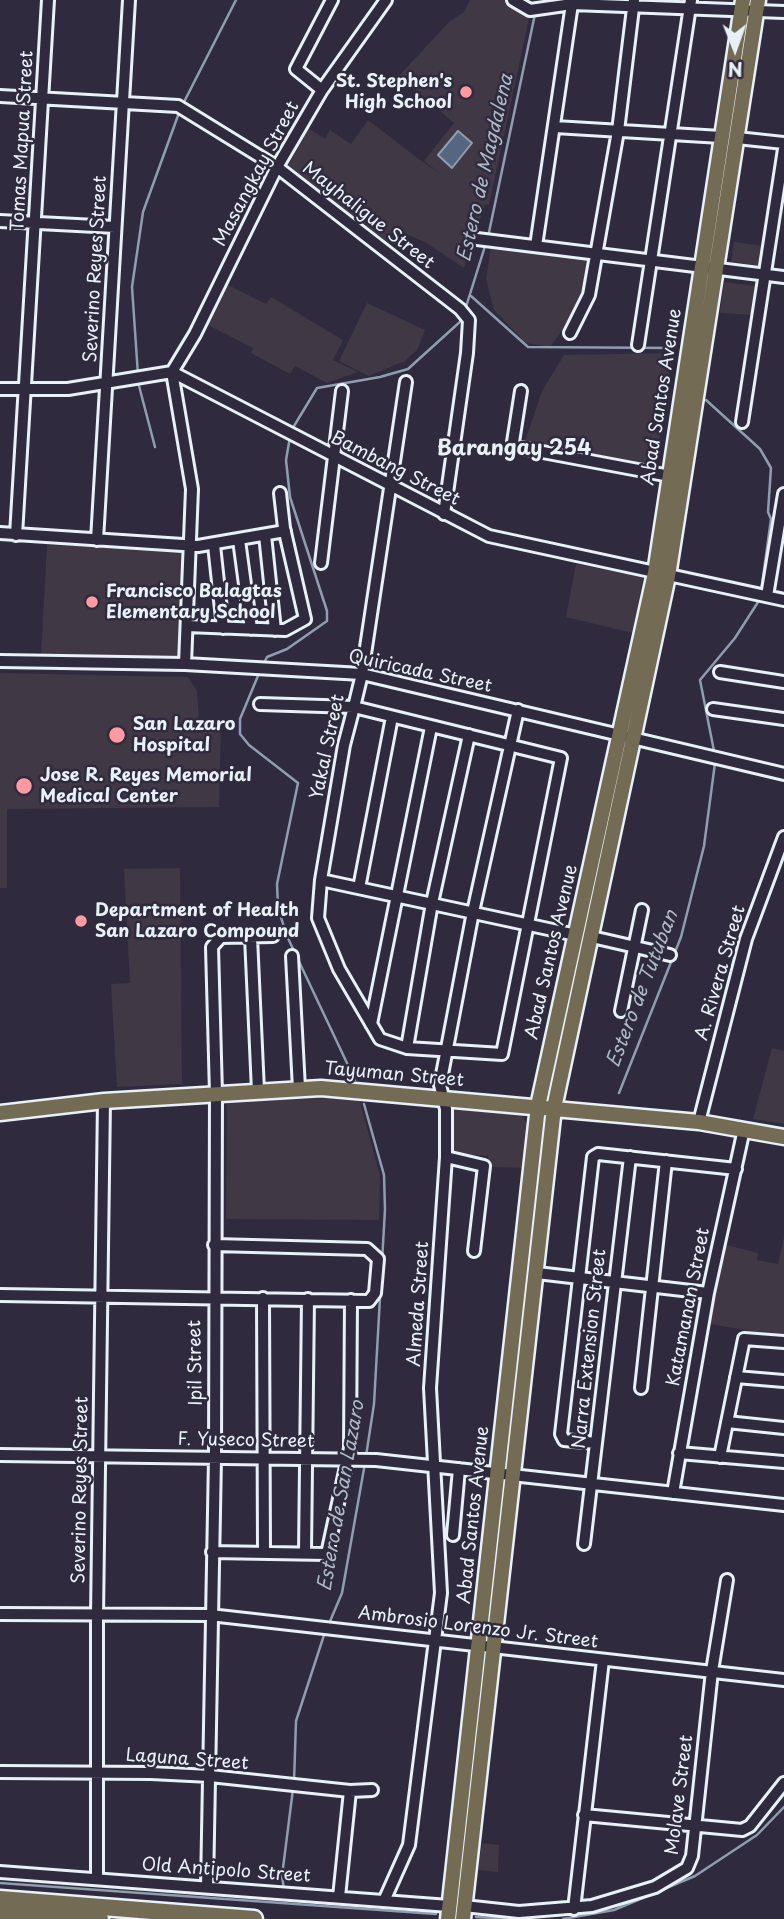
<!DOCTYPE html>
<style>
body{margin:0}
#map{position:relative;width:784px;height:1919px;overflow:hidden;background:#2f2a3d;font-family:"Playpen Sans",sans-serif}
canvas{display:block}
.north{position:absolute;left:700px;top:14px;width:70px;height:70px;-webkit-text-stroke:5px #2f2a3d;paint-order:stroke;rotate:179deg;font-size:19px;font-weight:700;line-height:28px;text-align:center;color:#e8f1f8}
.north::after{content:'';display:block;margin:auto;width:24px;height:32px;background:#e8f1f8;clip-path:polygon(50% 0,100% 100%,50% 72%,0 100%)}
</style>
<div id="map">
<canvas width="784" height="1919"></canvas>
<div class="north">N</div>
</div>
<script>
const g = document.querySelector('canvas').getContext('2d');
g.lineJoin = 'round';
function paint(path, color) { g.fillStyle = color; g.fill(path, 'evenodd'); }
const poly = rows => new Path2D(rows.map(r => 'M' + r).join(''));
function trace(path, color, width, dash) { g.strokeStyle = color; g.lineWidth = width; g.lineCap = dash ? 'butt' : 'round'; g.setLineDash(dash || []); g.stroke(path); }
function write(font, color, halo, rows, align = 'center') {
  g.font = font + ' "Playpen Sans",sans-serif'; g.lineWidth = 5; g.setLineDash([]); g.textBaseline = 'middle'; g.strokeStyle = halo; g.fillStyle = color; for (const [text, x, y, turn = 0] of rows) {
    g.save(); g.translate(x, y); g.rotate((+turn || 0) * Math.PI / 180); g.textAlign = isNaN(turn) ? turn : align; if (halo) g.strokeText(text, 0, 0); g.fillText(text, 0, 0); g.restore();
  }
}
paint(poly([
 [470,0,506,0,530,14,489,205,485,204,464,268,425,242,396,230,390,244,287,168,308,128,325,139,330,130,351,144,368,120,420,160,444,176,424,161,454,123,399,76,449,22,464,12],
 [734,242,764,246,762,266,731,262],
 [491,247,588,259,584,294,577,310,550,347,526,343,494,310,486,280],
 [724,282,756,286,759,290,756,315,720,313],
 [226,284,266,304,271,297,343,340,333,360,358,372,327,383,295,366,290,374,251,353,253,348,208,325],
 [367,303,425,330,417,350,405,361,369,376,339,361],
 [672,353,655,469,525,441,542,391,564,355],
 [47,545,186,550,185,657,41,656],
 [576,564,643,577,633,633,566,617],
 [0,673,188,677,197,691,199,721,221,724,219,807,7,809,7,888,0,888],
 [180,868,182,1084,117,1087,111,984,130,983,124,869],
 [772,1048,784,1051,784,1124,753,1119],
 [359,1098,380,1176,379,1220,226,1219,227,1099],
 [451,1108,521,1114,527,1124,523,1168,489,1167,488,1156,449,1153],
 [784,1237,784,1337,705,1323,722,1244,758,1253,757,1260,778,1264],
 [482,1843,499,1845,498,1872,478,1870]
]), '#413845');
const water = poly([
 [458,131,472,143,452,168,438,155,458,131]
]);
paint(water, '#566580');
trace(water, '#909db0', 2);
trace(poly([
 [183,104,236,0],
 [488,237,535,14],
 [471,296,528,347,672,348],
 [465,310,486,243],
 [138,375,132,287,143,212,180,110],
 [138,382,155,447],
 [706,400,760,449,771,468,768,512,771,519,761,592],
 [291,431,317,388,380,377,408,369,462,320],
 [263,665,267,657,287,649,327,621,327,611,290,497,286,460,290,437],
 [260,671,240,719,240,734,249,745,298,783,277,884,278,907,286,934,355,1080],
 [715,756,700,680,735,638,760,599],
 [619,1093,681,937,704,846,715,763],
 [364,1104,384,1175,385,1209,374,1404,366,1456],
 [328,1626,342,1593,365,1463],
 [294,1782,296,1721,325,1632],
 [0,1883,436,1914],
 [284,1889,282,1876,293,1789],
 [476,1917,513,1919],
 [563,1919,614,1910,695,1876,757,1835,784,1807]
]), '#909db0', 2.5);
const minor = poly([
 [513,0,530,10,572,4,784,12],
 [322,90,296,69,332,0],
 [0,96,178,106,277,167,460,309,469,320,467,353,444,514],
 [555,127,721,137],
 [737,138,784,143],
 [0,221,115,227],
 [477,239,784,277],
 [536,246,572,4],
 [570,333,589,295,618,131,634,0],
 [638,345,691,0],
 [172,372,195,334,277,167,322,90,386,0],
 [172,372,192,489,185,664],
 [0,389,68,389,172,372,489,536,784,600],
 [521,391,513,442,516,447,670,476],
 [742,422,784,149],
 [0,533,198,546,285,531],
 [16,535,48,0],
 [265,535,275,630],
 [97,540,129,0],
 [239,540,251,629],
 [214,545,223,628],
 [321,563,342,391],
 [767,596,784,494],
 [187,626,285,630,305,619,284,528,280,493],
 [0,661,185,664,362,674,784,774],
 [720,672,784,682],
 [260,704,354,707,561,758,502,1054,407,1048,380,1039,339,969,318,918,321,880,344,745,354,707,362,674,406,382],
 [713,709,784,719],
 [321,880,576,935],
 [359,888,392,717],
 [251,937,258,1091],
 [592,937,670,955],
 [292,956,299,1089],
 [621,1011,642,910],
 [371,1024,431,727],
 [407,1048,432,903,469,735],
 [699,1122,746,939,784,837],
 [446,1157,484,1166,474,1251],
 [537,1273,708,1293],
 [0,1295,369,1301,375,1293,378,1259,367,1249,214,1245],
 [263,1298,264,1552],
 [736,1377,784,1381],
 [641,1388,666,1161],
 [727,1422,784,1428],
 [596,1443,564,1440,561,1434,593,1157,598,1154,736,1169],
 [679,1453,784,1462],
 [0,1455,376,1460,784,1505],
 [720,1457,744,1339,784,1342],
 [673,1493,708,1293,744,1129],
 [453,1535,459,1469],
 [584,1544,630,1157],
 [212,1552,327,1554,350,1448,351,1300],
 [305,1552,308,1299],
 [0,1614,210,1615,784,1680],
 [0,1772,151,1773,210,1776,350,1791,372,1790],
 [584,1815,742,1830,750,1826,784,1783],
 [0,1872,449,1906],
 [97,1879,97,1615,104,1101],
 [207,1887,215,1458,216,1094,212,947,221,937,273,936],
 [339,1897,350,1791],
 [384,1901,409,1845,441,1593,430,1388,446,1157,446,1109,440,1085,473,912,518,710],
 [464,1906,519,1912,592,1906,655,1887,687,1868,692,1856,712,1671,727,1580],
 [574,1909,603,1660]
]);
const major = poly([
 [0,1113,104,1101,321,1088,699,1122,784,1137],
 [448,1919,538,1106,655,573,743,0],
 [463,1919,554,1108,668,576,758,0]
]);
const highway = poly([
 [0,1899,254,1919],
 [0,1911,100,1919]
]);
trace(minor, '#e8f1f8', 16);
trace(major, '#e8f1f8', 19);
trace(highway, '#e8f1f8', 21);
trace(minor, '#2f2a3d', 10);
trace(major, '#746b55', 14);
trace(highway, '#746b55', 16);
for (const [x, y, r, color] of [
 [466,92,7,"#ff9aa2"],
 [92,602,7,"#ff9aa2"],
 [117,735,9,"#ff9aa2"],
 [24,786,9,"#ff9aa2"],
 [81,921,7,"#ff9aa2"]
]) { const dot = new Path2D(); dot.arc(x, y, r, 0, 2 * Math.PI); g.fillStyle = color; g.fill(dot); trace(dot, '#2f2a3d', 2.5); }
write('bold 18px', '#e8f1f8', '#2f2a3d', [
 ["St. Stephen's",452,82,"right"],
 ["High School",452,103,"right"],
 ["Francisco Balagtas",106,592],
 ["Elementary School",106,613],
 ["San Lazaro",133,725],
 ["Hospital",133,746],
 ["Jose R. Reyes Memorial",40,776],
 ["Medical Center",40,797],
 ["Department of Health",95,911],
 ["San Lazaro Compound",95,932]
], 'left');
write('18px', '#e8f1f8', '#2f2a3d', [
 ["Tomas Mapua Street",23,141,-87],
 ["Masangkay Street",257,174,-62],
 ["Mayhaligue Street",368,216,38],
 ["Severino Reyes Street",96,269,-87],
 ["Abad Santos Avenue",662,397,-81],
 ["Bambang Street",395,469,27],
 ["Quiricada Street",420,672,12],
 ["Yakal Street",328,747,-78],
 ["Abad Santos Avenue",552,952,-77],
 ["A. Rivera Street",721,973,-74],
 ["Tayuman Street",394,1075,5],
 ["Almeda Street",419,1304,-86],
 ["Katamanan Street",689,1307,-79],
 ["Narra Extension Street",590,1349,-84],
 ["Ipil Street",196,1363,-91],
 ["F. Yuseco Street",246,1441,1],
 ["Severino Reyes Street",81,1490,-89],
 ["Abad Santos Avenue",474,1515,-84],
 ["Ambrosio Lorenzo Jr. Street",478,1628,7],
 ["Laguna Street",187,1760,4],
 ["Molave Street",680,1795,-83],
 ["Old Antipolo Street",226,1871,4]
]);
write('italic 19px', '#aeb9c8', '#2f2a3d', [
 ["Estero de Magdalena",486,168,-77],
 ["Estero de Tutuban",643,989,-69],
 ["Estero de San Lazaro",342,1496,-80]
]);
write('bold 21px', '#e8f1f8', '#2f2a3d', [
 ["Barangay 254",514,449]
]);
</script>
